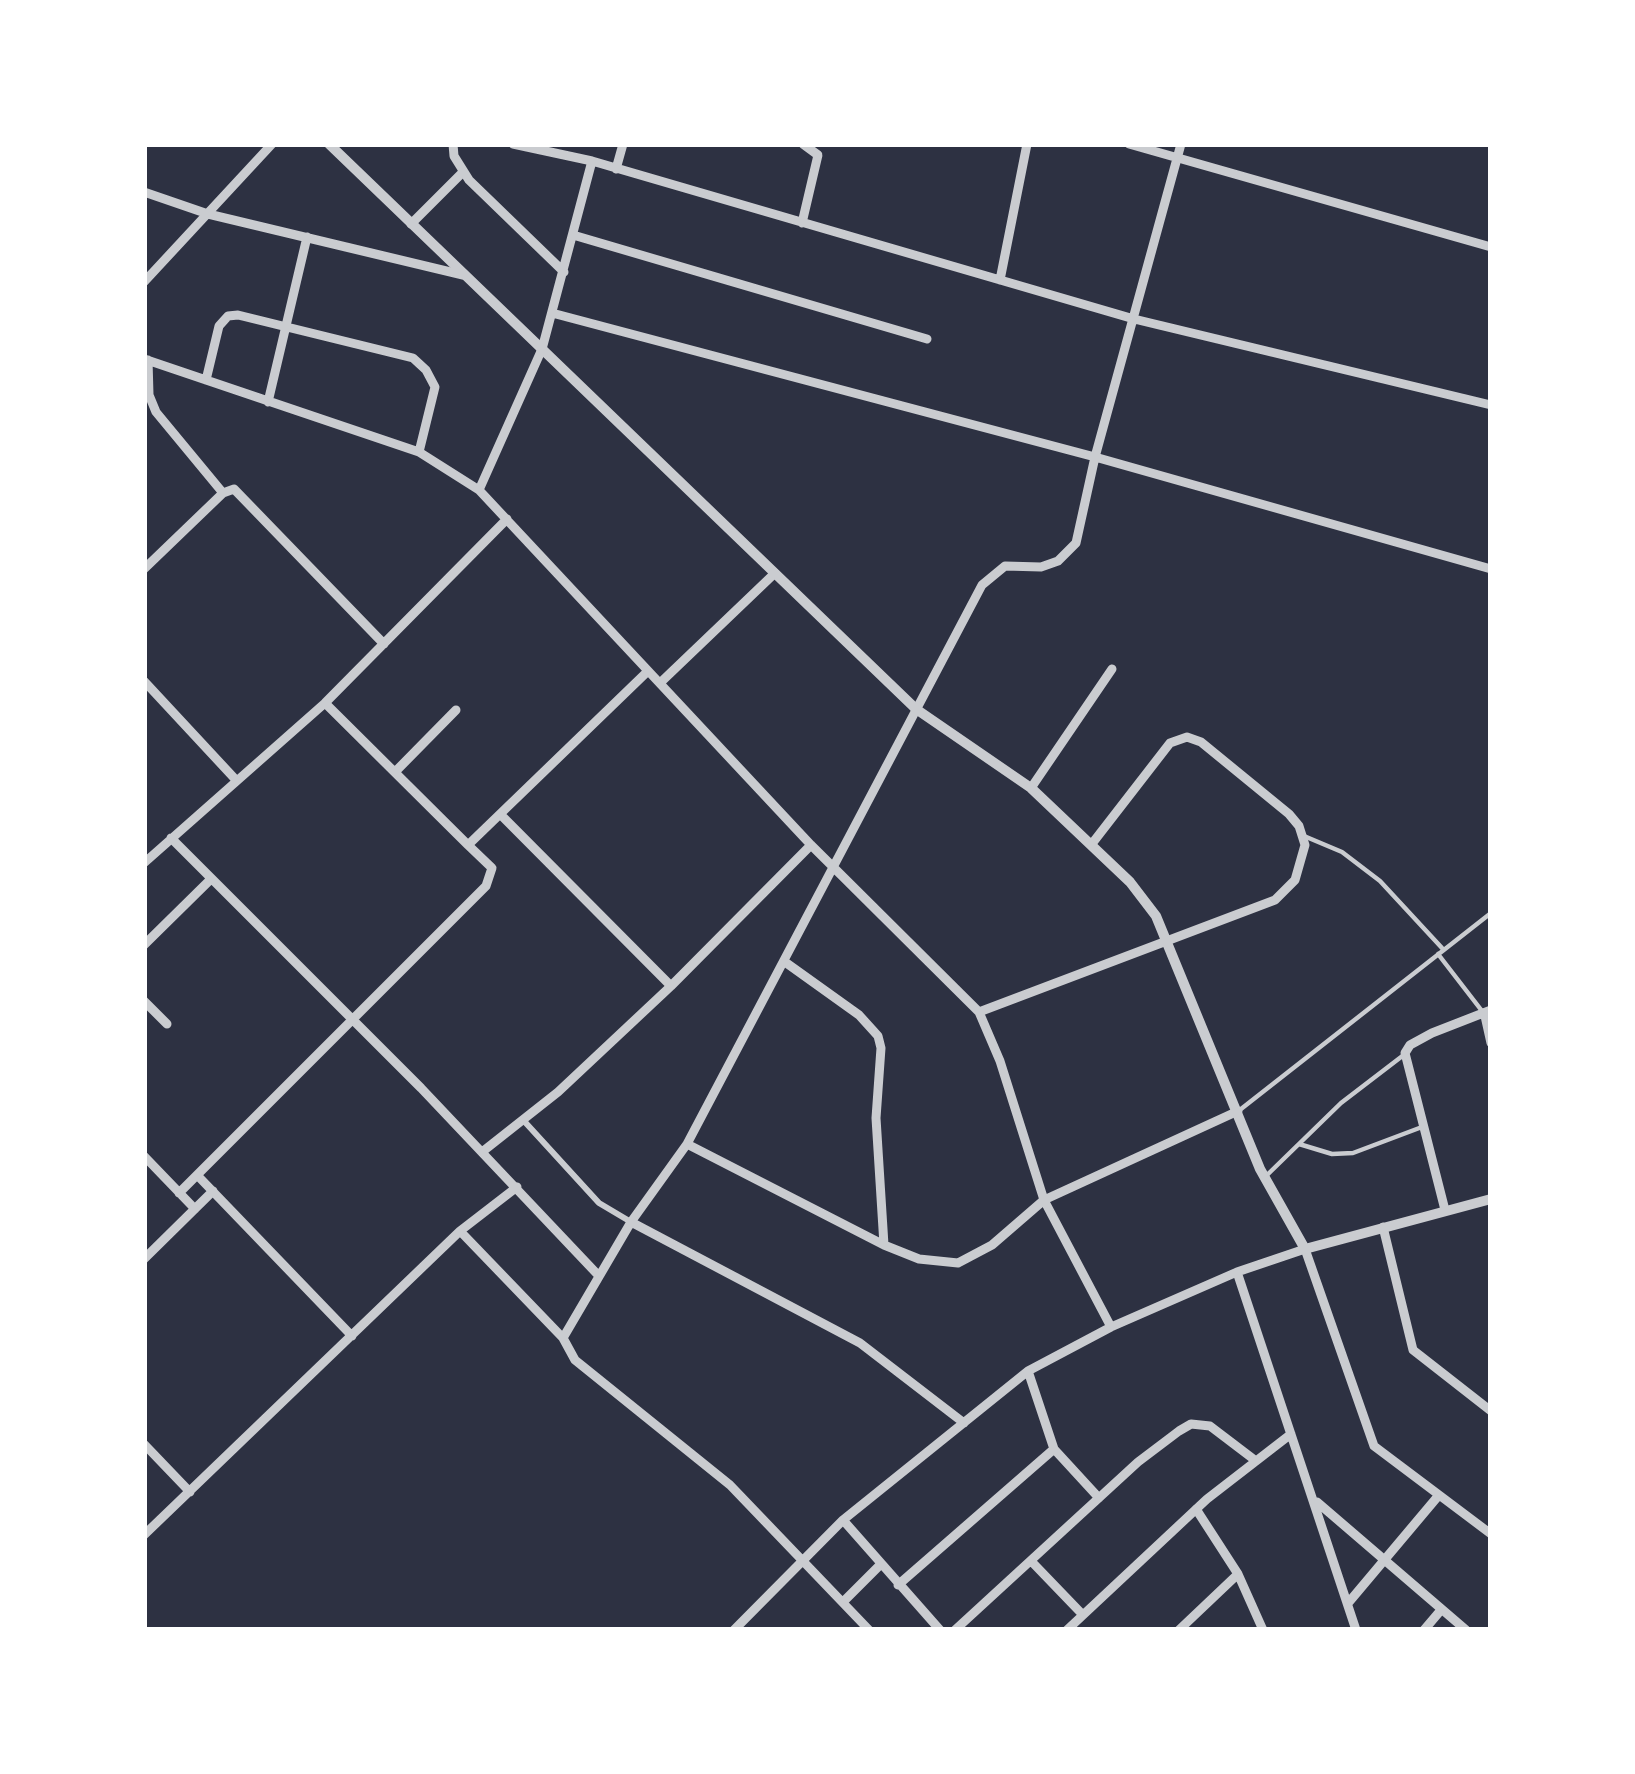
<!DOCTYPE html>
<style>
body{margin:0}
#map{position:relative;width:1635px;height:1774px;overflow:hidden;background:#2d3142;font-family:Figtree,sans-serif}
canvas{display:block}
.frame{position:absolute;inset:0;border:147px solid #fff;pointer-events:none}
</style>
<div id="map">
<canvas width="1635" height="1774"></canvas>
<div class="frame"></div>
</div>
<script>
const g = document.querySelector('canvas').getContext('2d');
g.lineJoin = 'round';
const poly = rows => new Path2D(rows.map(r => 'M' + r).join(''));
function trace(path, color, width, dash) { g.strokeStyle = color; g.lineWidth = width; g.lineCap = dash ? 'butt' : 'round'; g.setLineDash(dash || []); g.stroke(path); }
trace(poly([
 [1304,836,1342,852,1380,881,1442,948],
 [1438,954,1482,1011],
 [1241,1109,1491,913],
 [1299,1144,1332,1154,1353,1153,1422,1127],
 [1265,1177,1341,1103,1405,1054]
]), '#caccd0', 4.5);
trace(poly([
 [524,1121,599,1203,631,1222]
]), '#caccd0', 6);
trace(poly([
 [453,144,454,156,469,180,564,272],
 [513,144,592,161,1134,319,1491,405],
 [1129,144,1491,247],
 [616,169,623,144],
 [144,192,208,214,463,275],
 [802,223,818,155,803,144],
 [411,224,463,172],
 [573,235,927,339],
 [1000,280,1027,144],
 [144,282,272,144],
 [552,313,1095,457,1491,569],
 [144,359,419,452,479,490,811,845,979,1012,1000,1061,1044,1200,1111,1327],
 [148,360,149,395,156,412,223,493],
 [206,380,219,326,228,316,238,315,413,358,426,370,435,387,419,452],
 [268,402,307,237],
 [479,490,542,349,592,161],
 [144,569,223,493,234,489,384,644],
 [144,681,236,780],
 [660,683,775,573],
 [325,703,468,845,648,671],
 [395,772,456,710],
 [1031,788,1112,669],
 [501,815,671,986],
 [171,838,421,1088,599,1276],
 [144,863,325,703,507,519],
 [144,945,211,879],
 [785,962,859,1015,878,1036,881,1048,876,1118,884,1245],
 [144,1001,167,1024],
 [979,1012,1275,900,1295,880,1305,845,1299,826,1289,814,1201,742,1187,737,1170,743,1091,845],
 [1485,1016,1491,1043],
 [687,1144,884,1245,919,1259,958,1263,992,1245,1044,1200,1238,1111],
 [482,1152,558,1092,671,986,811,845],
 [144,1156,195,1209],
 [197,1175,352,1336],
 [179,1193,486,886,492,868,468,845],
 [1445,1210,1405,1053,1410,1045,1432,1033,1491,1010],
 [631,1222,860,1343,964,1423],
 [1383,1227,1413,1350,1491,1411],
 [460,1231,563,1338,575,1360,730,1485,869,1630],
 [144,1259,213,1191],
 [1237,1272,1356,1630],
 [563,1338,631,1222,687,1144,982,585,1005,566,1041,567,1058,561,1076,543,1095,457,1181,144],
 [1028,1371,1054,1449,1099,1498],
 [144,1444,190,1492],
 [1317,1502,1466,1630],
 [1196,1509,1238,1574,1263,1630],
 [843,1520,940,1630],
 [144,1535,460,1231,517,1187],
 [1032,1562,1083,1615],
 [898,1585,1054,1449],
 [843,1602,880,1565],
 [1349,1602,1439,1495],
 [734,1630,843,1520,1028,1371,1111,1327,1237,1272,1305,1249,1374,1446,1491,1534],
 [955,1630,1138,1462,1179,1431,1191,1424,1210,1426,1256,1461],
 [1067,1630,1207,1499,1291,1434],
 [1179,1630,1238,1574],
 [1424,1630,1441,1610]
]), '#caccd0', 9);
trace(poly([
 [329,144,916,709,1031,788,1130,882,1156,916,1260,1169,1305,1249,1491,1199]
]), '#caccd0', 10);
</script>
